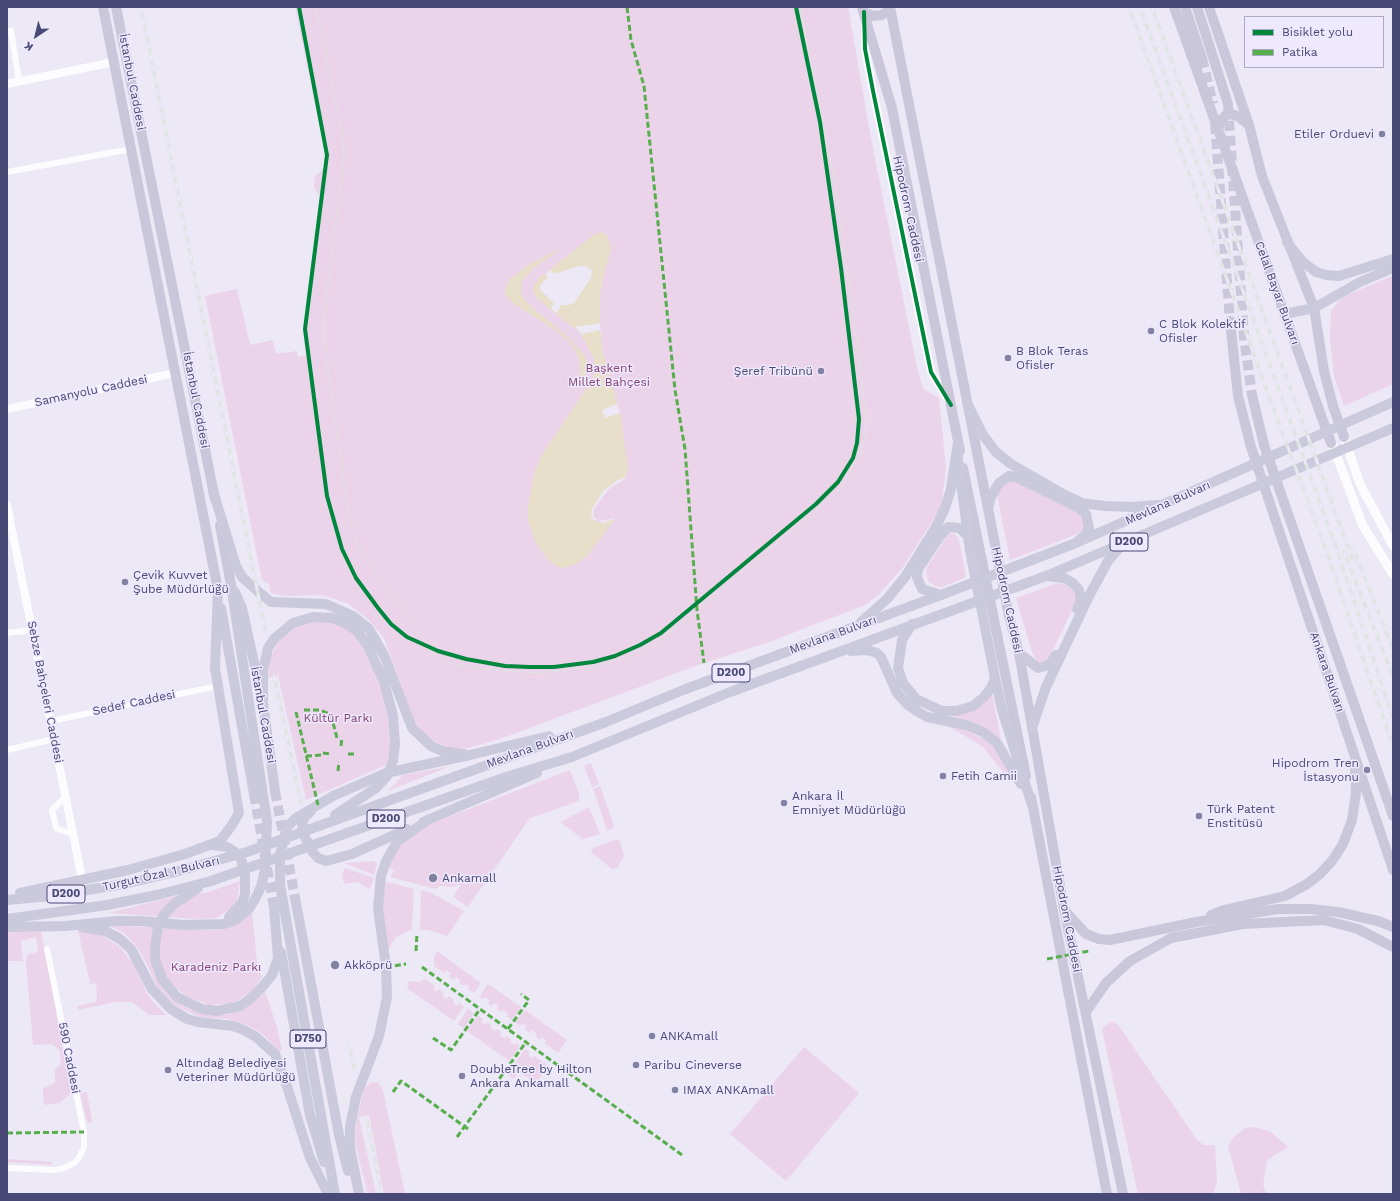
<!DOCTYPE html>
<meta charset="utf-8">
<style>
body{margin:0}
#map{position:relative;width:1400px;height:1201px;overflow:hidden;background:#ece8f6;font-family:"Work Sans",sans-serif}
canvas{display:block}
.frame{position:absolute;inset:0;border:8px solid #484974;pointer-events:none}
.legend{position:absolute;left:1244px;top:16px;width:140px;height:52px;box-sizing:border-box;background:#eee9ff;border:1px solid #aca9c7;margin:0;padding:5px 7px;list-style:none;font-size:12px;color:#484974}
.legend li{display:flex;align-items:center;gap:8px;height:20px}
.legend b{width:20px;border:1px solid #aca9c7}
.north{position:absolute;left:16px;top:16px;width:40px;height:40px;-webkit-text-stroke:3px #eee9ff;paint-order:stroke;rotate:215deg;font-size:11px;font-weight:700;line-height:16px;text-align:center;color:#484974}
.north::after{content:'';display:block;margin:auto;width:14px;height:18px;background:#484974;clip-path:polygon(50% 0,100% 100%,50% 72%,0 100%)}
</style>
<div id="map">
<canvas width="1400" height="1201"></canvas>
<div class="frame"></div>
<ul class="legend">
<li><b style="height:5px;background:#00873e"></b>Bisiklet yolu</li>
<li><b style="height:5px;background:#56ae4c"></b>Patika</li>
</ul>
<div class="north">K</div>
</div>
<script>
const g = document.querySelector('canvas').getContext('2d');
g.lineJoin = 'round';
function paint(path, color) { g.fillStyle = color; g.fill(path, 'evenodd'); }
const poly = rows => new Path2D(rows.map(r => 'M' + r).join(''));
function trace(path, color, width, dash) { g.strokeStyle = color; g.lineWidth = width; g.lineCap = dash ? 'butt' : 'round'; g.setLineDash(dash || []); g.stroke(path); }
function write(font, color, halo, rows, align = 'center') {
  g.font = font + ' "Work Sans",sans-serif'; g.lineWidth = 3; g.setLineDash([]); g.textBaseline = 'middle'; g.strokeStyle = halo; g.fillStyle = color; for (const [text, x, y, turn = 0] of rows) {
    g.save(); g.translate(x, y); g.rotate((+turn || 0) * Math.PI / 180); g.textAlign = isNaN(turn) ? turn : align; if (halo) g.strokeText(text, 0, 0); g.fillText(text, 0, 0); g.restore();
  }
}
paint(poly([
 [295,7,848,7,872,144,916,362,923,389,939,398,946,468,941,508,903,567,879,594,865,605,769,642,704,663,497,740,468,748,455,749,442,745,430,739,420,730,413,719,384,638,367,618,347,603,322,595,285,596,271,593,269,584,262,580,205,296,237,289,250,345,273,340,276,354,297,351,298,357,306,355,303,332,320,197,314,188,315,176,324,169,325,152],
 [1393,276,1393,384,1344,406,1334,376,1330,340,1331,311,1342,297],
 [1012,480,1081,514,1085,527,1083,530,1075,535,1010,560,997,494,1001,486],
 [949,533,955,534,959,540,966,577,942,587,935,586,928,581,926,573,927,567],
 [1058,583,1068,586,1073,590,1076,596,1076,602,1050,656,1044,662,1038,662,1032,652,1016,598],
 [311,622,330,622,348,629,358,639,370,659,382,692,388,718,390,747,388,764,306,800,278,675,268,678,270,658,278,642,297,627],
 [992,694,1001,740,988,730,970,721,953,717,978,708],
 [948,726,961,728,988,741,998,752,1006,766,1009,776,1008,778,983,747],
 [591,763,599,784,592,787,584,766],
 [448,767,388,791,403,775],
 [570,770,579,794,579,801,530,818,468,907,453,897,460,886,458,884,455,887,439,886,436,889,390,877,394,871,388,867,399,847,430,824],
 [600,786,614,825,613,828,607,830,593,789],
 [589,807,600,834,583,839,560,822],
 [617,839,620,841,624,856,617,868,612,869,592,853,591,849],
 [374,861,377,864,374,875,344,863],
 [345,868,374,878,370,889,357,882,344,884,342,875],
 [240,881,237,901,234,906,217,918,195,919,109,913,175,896,205,893],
 [383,881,414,889,412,929,395,938,387,951,382,920],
 [421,890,432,893,464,911,447,936,428,930,420,930],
 [252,913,257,962,262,977,252,991,238,1000,231,1003,210,1005,186,996,169,981,162,969,158,950,163,926,213,930,224,929],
 [110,926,153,927,150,949,154,973,168,995,174,1001,187,1008,209,1015,226,1015,249,1006,265,991,276,1024,282,1050,279,1052,263,1034,245,1024,227,1019,199,1017,176,1006,158,989,146,962,134,943,124,933],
 [78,930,97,933,120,947,135,966,147,993,155,1004,166,1015,149,1015,132,1002,115,1002,78,1010,77,1006,96,1002,97,995,96,983,90,984],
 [7,931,41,931,71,1093,60,1103,44,1105,43,1088,55,1083,55,1069,60,1065,61,1059,59,1050,52,1044,33,1045,26,961,28,954,38,952,36,937,21,941,23,961,7,961],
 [437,951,481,983,474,993,468,990,470,987,466,984,464,986,459,983,461,981,456,977,454,980,449,976,451,973,446,970,444,973,434,966,434,958],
 [425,979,435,986,433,989,437,992,439,989,444,993,442,996,447,999,449,996,454,1000,453,1003,457,1006,459,1003,464,1007,454,1021,407,988,409,981,420,982],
 [488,984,521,1007,512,1020,506,1016,508,1013,503,1010,501,1012,497,1009,499,1006,494,1003,492,1006,488,1003,490,1000,485,997,483,999,479,997],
 [468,1009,474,1013,464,1028,458,1024],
 [525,1010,567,1040,558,1053,545,1043,546,1040,542,1037,540,1040,535,1036,537,1034,532,1030,530,1033,525,1029,527,1026,522,1023,520,1026,515,1022],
 [478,1015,483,1019,481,1022,485,1025,487,1022,492,1026,490,1028,495,1031,497,1029,501,1032,500,1035,504,1038,506,1036,511,1039,510,1042,514,1045,516,1043,520,1046,509,1061,467,1031],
 [1114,1022,1119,1026,1197,1140,1204,1145,1215,1145,1217,1181,1213,1194,1138,1194,1102,1029,1109,1023],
 [804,1047,859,1093,786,1181,730,1134],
 [525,1049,530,1052,528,1055,532,1058,534,1056,549,1066,536,1083,519,1072,514,1079,507,1074],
 [378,1082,383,1091,405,1194,384,1194,369,1115,359,1117,376,1194,368,1194,356,1147,355,1129,364,1089,370,1083],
 [87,1092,92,1121,91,1123,87,1122,80,1093],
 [1254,1127,1271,1132,1288,1147,1267,1160,1263,1185,1267,1194,1241,1194,1228,1146,1233,1138,1245,1128],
 [7,1159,52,1162,52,1165,7,1162]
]), '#ebd3ea');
paint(poly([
 [600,232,605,233,608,238,611,249,604,274,600,295,600,323,603,352,620,413,628,466,626,477,608,487,592,509,594,520,598,523,615,519,588,555,578,563,564,568,558,567,550,562,536,544,528,520,528,507,534,474,541,456,592,380,595,370,594,359,581,334,539,300,534,294,533,287,538,279,591,237],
 [561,248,533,269,522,281,521,291,523,298,534,309,561,331,584,354,587,361,586,373,579,386,580,364,577,354,572,345,558,332,513,303,505,295,506,285,510,279,530,264]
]), '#e8dfca');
paint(poly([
 [580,266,586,266,592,270,591,278,574,303,569,305,561,305,557,313,551,309,554,303,540,290,540,285,548,278,545,274,550,270,554,274],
 [600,323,601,330,581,334,575,327],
 [617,404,620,413,605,418,602,410],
 [628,477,609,489,594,509,593,517,599,521,616,518,604,523,594,520,591,518,592,509,603,491,618,480]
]), '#ece8f6');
trace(poly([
 [1202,58,1213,104],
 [1228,106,1244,337,1252,395],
 [1215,124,1230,321]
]), '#cbc8dc', 10, [10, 5]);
trace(poly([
 [275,791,296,903],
 [254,794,274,907]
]), '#cbc8dc', 10, [10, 5]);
trace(poly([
 [7,32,11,31,19,81],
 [7,172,131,149],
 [7,633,32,630],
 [51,721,218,686],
 [7,750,54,739],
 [65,797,52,810,56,828,72,834],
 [7,1168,53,1170,62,1169,74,1163,79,1158,84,1147,84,1132,47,949]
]), '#fcfcfe', 6);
trace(poly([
 [865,23,865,49,873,91,931,372,949,402],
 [7,84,114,62],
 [7,409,175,373],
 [7,505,82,879]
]), '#fcfcfe', 8);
trace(poly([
 [1344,437,1360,484,1393,546],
 [1333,446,1363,526,1393,574]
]), '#fcfcfe', 9);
trace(poly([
 [103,7,218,590],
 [116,7,215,499],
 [862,7,892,108,960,451],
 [890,7,1009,616,1019,653,1064,909,1123,1194],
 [1174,7,1331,443],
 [1185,7,1202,58],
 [1197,7,1228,104],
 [1209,7,1249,125,1262,176,1314,308,1324,371,1333,406,1344,437],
 [864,12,873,16,882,15,890,9],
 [1218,131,1220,122,1225,116,1232,114,1239,117,1249,125],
 [1230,321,1238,396,1251,447,1393,870],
 [1252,395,1264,445,1393,816],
 [963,468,1026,776],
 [220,525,231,585],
 [1031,797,1107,1194],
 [1064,910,1086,934,1099,939,1110,940,1196,922,1278,909,1311,909,1338,912,1378,921,1393,927],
 [1211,915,1224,910,1285,896,1307,884,1320,874,1332,861,1343,844,1352,820,1356,793,1355,766],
 [1086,1012,1106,983,1130,961,1171,938,1243,924,1324,920,1358,929,1393,947]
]), '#cac7da', 10);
trace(poly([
 [1287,242,1303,262,1316,272,1326,275,1339,276,1393,259],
 [1285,314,1314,308,1360,282,1393,268],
 [967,403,983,435,996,452,1011,464,1065,495,1082,503,1105,506,1131,507,1158,505],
 [957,453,970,551,995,678,1002,710,1032,805],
 [213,491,236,566,242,577,261,594,271,602,326,604,353,616,369,629,384,655,412,728,431,746,442,751,464,754],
 [988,509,991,497,999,483,1009,476,1016,477,1079,508,1086,514,1089,528,1086,534,1079,540],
 [1046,576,1064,578,1073,583,1079,590,1081,600,1077,609],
 [235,592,242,608,263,703,275,791],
 [941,595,922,589,917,577,918,569,941,535,948,527,959,528,969,537],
 [221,608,254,794],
 [861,622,887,599,905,577,936,527,945,508,951,489,958,442],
 [912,624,902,640,898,668,903,683,916,699,942,711,957,711,973,706,984,697,991,688,995,678],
 [851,651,867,650,877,653,881,657,897,693,908,705,920,713,927,717,966,725,983,732,997,743,1021,784],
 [1019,653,1038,668,1049,665,1056,655],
 [263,703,263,671,268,648,274,639,293,623,313,617,332,618,345,623,357,631,368,646,384,682,393,716,395,744,393,761,387,776,376,788,335,815],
 [1032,728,1046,687,1089,596,1108,561,1121,546],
 [311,811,304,818,302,824,304,835,312,851,318,858,326,861,352,854,407,829],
 [423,822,537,773],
 [212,845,227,847,235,852,241,859,245,873,245,894,242,903,229,917],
 [198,888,174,904,163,916,158,926,155,947,155,959,162,979,177,997,202,1009,217,1011,240,1006,250,999,264,985,272,975,278,958,274,907],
 [20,893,128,870,185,854,220,841,232,825,239,813,238,807,215,668,218,590],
 [7,900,51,896,124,884,171,873,247,852,606,722,683,690,941,595,1076,543,1393,402],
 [296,903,339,1135,348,1171],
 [7,919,107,905,157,895,211,881,506,777,572,757,730,692,1046,576,1393,428],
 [7,927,66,926,117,921,141,921,183,925,224,924,237,919,249,909,255,899,261,887,265,870,267,821,231,585],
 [82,927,105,931,120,939,131,949,152,989,171,1009,187,1019,198,1022,233,1026,244,1030,256,1037,275,1054,284,1077,310,1158,328,1194],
 [281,952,310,1115,324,1162],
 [335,1194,280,885,280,854,287,827,296,818,333,796,386,773,470,755,549,736],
 [359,1194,350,1148,350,1127,356,1097,379,1036,387,997,386,967,378,908,381,876,386,861,397,842,429,819]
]), '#cbcadc', 10);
trace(poly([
 [316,7,343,138,344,156,324,317,324,341,348,512,357,543,380,583,417,625,428,649,439,659,453,664,483,669,539,673,599,666,626,657,654,643,682,623,836,493,843,485,859,454,866,435,866,418,860,363,834,178,800,7]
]), '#e0e4e2', 1);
const rail = poly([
 [141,7,265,629],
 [1129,7,1270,399,1326,550,1393,746],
 [1140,7,1336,547,1393,718],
 [1152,7,1352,558],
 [1353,548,1393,649],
 [1344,552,1393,676],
 [274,676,301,802],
 [349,1045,354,1067],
 [366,1116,382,1194]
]);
trace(rail, '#e0e4e2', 3.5);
trace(rail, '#eee9ff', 2, [6]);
trace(poly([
 [627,7,631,40,644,86,675,390,685,449,697,610,704,663],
 [304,710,320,710,327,713,332,719,337,738],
 [296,712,318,805],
 [341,746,342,737],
 [323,753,332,754],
 [348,754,357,754],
 [306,756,323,755],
 [338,771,339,762],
 [416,951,417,933],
 [1047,959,1089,951],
 [386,967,406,964],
 [422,967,682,1155],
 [508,1029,529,1000,521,994],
 [433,1038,451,1050,480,1009],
 [393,1092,401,1081,468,1129],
 [7,1133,84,1132],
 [457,1137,526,1042]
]), '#56ae4c', 3, [6, 3]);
trace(poly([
 [299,7,327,155,305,329,327,496,342,549,356,578,378,608,391,624,407,637,438,651,466,659,505,666,530,667,554,667,593,662,615,656,640,645,661,633,816,504,838,482,853,458,857,443,859,419,841,268,820,122,796,7],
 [864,12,865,49,873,91,931,372,951,405]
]), '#00873e', 4);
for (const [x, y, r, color] of [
 [1382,134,4,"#8181a2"],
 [1151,331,4,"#8181a2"],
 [1008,358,4,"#8181a2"],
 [821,371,4,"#8181a2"],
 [125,582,4,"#8181a2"],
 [1367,770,4,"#8181a2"],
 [943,776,4,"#8181a2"],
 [784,803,4,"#8181a2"],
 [1199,816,4,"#8181a2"],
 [433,878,5,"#8181a2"],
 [335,965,5,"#8181a2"],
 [652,1036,4,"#8181a2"],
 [636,1065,4,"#8181a2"],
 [168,1070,4,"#8181a2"],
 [462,1076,4,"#8181a2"],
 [675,1090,4,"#8181a2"]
]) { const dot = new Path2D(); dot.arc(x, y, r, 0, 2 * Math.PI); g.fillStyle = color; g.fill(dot); trace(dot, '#eee9ff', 1.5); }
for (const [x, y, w] of [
 [1129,542,38],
 [731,673,38],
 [386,819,38],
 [66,894,38],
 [308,1039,36]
]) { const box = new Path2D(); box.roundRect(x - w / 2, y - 9, w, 18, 3); g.fillStyle = '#eee9ff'; g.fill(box); trace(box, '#484974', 1); }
write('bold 11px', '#484974', null, [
 ["D200",1129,542],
 ["D200",731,673],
 ["D200",386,819],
 ["D200",66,894],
 ["D750",308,1039]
]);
write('12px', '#484974', '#eee9ff', [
 ["İstanbul Caddesi",132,82,79],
 ["Hipodrom Caddesi",908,209,78],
 ["Celal Bayar Bulvarı",1277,293,70],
 ["Samanyolu Caddesi",91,391,-12],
 ["İstanbul Caddesi",196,400,79],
 ["Mevlana Bulvarı",1168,503,-24],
 ["Hipodrom Caddesi",1007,600,78],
 ["Mevlana Bulvarı",833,635,-20],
 ["Ankara Bulvarı",1327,672,71],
 ["Sebze Bahçeleri Caddesi",45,692,79],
 ["Sedef Caddesi",134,703,-12],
 ["İstanbul Caddesi",263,715,80],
 ["Mevlana Bulvarı",530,749,-20],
 ["Turgut Özal 1 Bulvarı",161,874,-13],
 ["Hipodrom Caddesi",1067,919,79],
 ["590 Caddesi",69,1058,79]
]);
write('12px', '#484974', '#eee9ff', [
 ["Etiler Orduevi",1374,134,"right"],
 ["C Blok Kolektif",1159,324],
 ["Ofisler",1159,338],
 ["B Blok Teras",1016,351],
 ["Ofisler",1016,365],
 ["Şeref Tribünü",813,371,"right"],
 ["Çevik Kuvvet",133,575],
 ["Şube Müdürlüğü",133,589],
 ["Hipodrom Tren",1359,763,"right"],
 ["İstasyonu",1359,777,"right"],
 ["Fetih Camii",951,776],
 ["Ankara İl",792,796],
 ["Emniyet Müdürlüğü",792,810],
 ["Türk Patent",1207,809],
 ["Enstitüsü",1207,823],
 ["Ankamall",442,878],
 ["Akköprü",344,965],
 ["ANKAmall",660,1036],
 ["Altındağ Belediyesi",176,1063],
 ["Veteriner Müdürlüğü",176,1077],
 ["Paribu Cineverse",644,1065],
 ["DoubleTree by Hilton",470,1069],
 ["Ankara Ankamall",470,1083],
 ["IMAX ANKAmall",683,1090]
], 'left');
write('12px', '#864571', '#eee9ff', [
 ["Başkent",609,368],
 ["Millet Bahçesi",609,382],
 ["Kültür Parkı",338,718],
 ["Karadeniz Parkı",216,967]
]);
</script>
